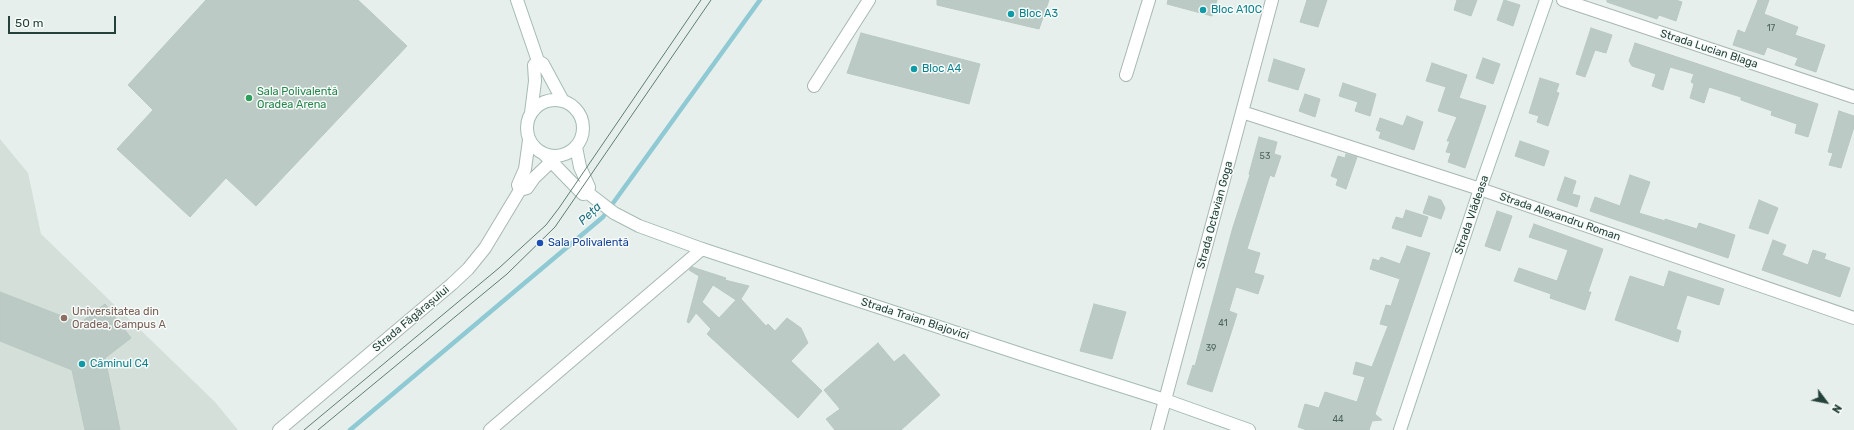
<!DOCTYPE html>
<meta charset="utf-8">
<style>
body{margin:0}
#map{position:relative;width:1854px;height:430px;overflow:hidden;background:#e6efeb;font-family:Rubik,sans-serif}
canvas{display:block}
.north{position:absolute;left:1806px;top:382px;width:40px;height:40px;-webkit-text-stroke:3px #f7fbf9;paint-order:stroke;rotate:122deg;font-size:11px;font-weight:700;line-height:16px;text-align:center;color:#24423a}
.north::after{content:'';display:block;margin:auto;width:14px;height:18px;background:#24423a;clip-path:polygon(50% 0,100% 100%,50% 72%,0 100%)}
.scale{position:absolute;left:8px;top:16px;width:108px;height:18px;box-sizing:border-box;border:2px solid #24423a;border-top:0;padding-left:5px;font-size:12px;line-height:14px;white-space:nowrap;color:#24423a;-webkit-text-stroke:3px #f7fbf9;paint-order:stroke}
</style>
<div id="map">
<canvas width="1854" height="430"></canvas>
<div class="north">N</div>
<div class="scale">50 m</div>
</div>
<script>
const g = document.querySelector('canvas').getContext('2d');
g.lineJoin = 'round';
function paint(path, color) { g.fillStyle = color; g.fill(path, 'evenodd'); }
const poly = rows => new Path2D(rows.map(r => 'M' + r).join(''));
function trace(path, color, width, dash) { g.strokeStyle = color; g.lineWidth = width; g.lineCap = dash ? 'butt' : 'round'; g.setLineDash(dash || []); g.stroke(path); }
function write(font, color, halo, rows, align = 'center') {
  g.font = font + ' Rubik,sans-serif'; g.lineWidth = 3; g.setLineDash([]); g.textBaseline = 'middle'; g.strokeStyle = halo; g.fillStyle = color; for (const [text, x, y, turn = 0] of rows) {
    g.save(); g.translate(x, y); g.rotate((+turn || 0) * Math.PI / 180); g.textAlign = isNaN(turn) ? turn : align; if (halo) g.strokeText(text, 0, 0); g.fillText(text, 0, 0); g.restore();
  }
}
paint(poly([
 [0,139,28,173,41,234,215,402,238,430,0,430]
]), '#d4dfda');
trace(poly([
 [350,430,603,217,760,0]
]), '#8ec9d4', 4.5);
const building = poly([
 [206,0,358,0,407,46,256,206,226,178,190,217,117,149,153,110,128,85,206,0],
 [937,0,1049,0,1039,29,937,5,937,0],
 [1168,0,1217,0,1212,16,1167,4,1168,0],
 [1307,0,1327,0,1318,27,1300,22,1307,0],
 [1457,0,1477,0,1471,16,1454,10,1457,0],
 [1504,0,1520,5,1513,26,1497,20,1504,0],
 [1607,0,1676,0,1682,2,1676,21,1659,15,1657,19,1607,2,1607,0],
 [1758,0,1769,0,1764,14,1798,27,1795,35,1825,45,1816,72,1795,65,1798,58,1767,47,1764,55,1733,45,1738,30,1745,33,1758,0],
 [1591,28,1612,35,1606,53,1595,50,1585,77,1576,74,1591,28],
 [861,33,980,64,969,104,847,73,861,33],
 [1635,43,1818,104,1808,137,1795,133,1797,124,1771,115,1772,111,1741,100,1741,97,1709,87,1704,103,1690,98,1694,84,1691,82,1694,74,1670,67,1663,90,1652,86,1656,74,1632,66,1629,61,1635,43],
 [1483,58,1500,64,1493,84,1476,78,1483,58],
 [1274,59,1305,69,1298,90,1268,81,1274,59],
 [1432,63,1467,75,1459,98,1486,106,1465,168,1448,162,1451,153,1446,152,1450,141,1447,141,1457,117,1438,111,1446,87,1426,81,1432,63],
 [1540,78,1559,84,1556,92,1559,93,1548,126,1537,122,1539,116,1529,113,1540,78],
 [1343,83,1376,94,1370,116,1355,111,1358,102,1339,96,1343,83],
 [1305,94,1320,99,1315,117,1299,111,1305,94],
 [1839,111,1854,116,1854,127,1841,168,1829,165,1833,153,1828,152,1839,111],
 [1407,116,1423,122,1414,150,1379,138,1381,132,1376,130,1380,118,1403,126,1407,116],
 [1259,137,1277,142,1274,154,1281,156,1274,177,1270,175,1247,249,1260,253,1254,273,1264,276,1258,294,1236,287,1229,311,1237,314,1212,392,1187,384,1193,365,1195,366,1233,227,1250,175,1249,174,1259,137],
 [1520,141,1549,151,1544,166,1515,156,1520,141],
 [1346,154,1357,157,1346,189,1336,185,1338,179,1331,176,1338,156,1345,158,1346,154],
 [1630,175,1650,182,1639,213,1665,221,1665,219,1697,229,1699,223,1735,235,1728,258,1590,211,1595,197,1620,206,1630,175],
 [1565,177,1576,181,1572,194,1580,196,1577,207,1557,200,1565,177],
 [1429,196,1441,200,1445,208,1441,219,1423,213,1429,196],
 [1759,200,1778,208,1768,234,1749,228,1759,200],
 [1406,210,1428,217,1421,237,1392,228,1396,217,1403,219,1406,210],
 [1497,211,1512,216,1500,251,1485,246,1497,211],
 [1534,224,1603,249,1588,292,1591,292,1585,310,1550,298,1551,294,1514,281,1519,268,1557,281,1568,250,1529,237,1534,224],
 [1773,240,1786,245,1782,255,1808,265,1813,250,1826,254,1824,259,1850,268,1840,297,1762,270,1773,240],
 [1407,246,1430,253,1375,414,1382,420,1372,421,1369,430,1307,430,1298,427,1305,404,1319,408,1325,392,1357,402,1365,377,1353,374,1356,362,1372,367,1388,326,1380,324,1386,305,1391,306,1400,279,1370,269,1373,259,1379,261,1381,257,1400,264,1407,246],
 [692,267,726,278,725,280,749,286,741,299,766,326,768,324,775,331,787,318,801,328,808,343,791,361,822,391,798,418,707,334,711,329,696,313,689,323,687,322,699,276,689,270,692,267],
 [713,285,736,300,719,318,702,302,713,285],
 [1669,271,1724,289,1719,305,1687,295,1676,329,1681,331,1678,342,1615,320,1630,276,1664,287,1669,271],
 [0,292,80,323,105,304,131,338,105,358,120,430,85,430,72,370,0,341,0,292],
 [1094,304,1126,312,1112,359,1080,351,1094,304],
 [878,343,894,362,904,354,940,395,901,430,835,430,826,419,840,409,824,390,878,343]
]);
paint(building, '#bbcac4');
trace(building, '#b8c9c2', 1);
const street = poly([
 [1563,0,1854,97],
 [1126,75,1149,0],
 [814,86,869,0],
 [1242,112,1480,189,1854,318],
 [520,190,518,185,525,169,529,140],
 [279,430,452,284,468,269,485,248,520,190,527,188,534,178,556,157],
 [490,430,702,249],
 [1157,430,1272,0]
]);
const secondary = poly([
 [517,0,538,61,543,64,563,101],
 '527 128a28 28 0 1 1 56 0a28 28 0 1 1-56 0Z',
 [531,113,535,81,534,65,538,61],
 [576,147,580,167,589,187,588,193],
 [544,154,580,191,583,194,588,193,614,213,639,226,702,249,1030,357,1165,400,1249,430],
 [1400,430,1480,189,1546,0]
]);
trace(street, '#a8b8b2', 14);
trace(secondary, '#a4bbb3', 14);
trace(street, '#fff', 12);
trace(secondary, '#fff', 12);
trace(poly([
 [304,430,499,268,546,225,559,208,701,0],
 [318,430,507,274,555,227,711,0]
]), '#5f7d75', 1);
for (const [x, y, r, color] of [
 [1203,10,4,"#0f9aa8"],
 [1011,14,4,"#0f9aa8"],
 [914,69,4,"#0f9aa8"],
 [249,98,4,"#2e9e5b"],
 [540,243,4,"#1a4fb4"],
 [64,318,4,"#8d6e63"],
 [82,364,4,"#0f9aa8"]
]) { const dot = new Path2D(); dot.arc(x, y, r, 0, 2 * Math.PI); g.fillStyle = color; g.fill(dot); trace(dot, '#f7fbf9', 1.5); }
write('9px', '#4a645c', null, [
 ["17",1771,28],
 ["53",1265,156],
 ["41",1223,323],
 ["39",1211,348],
 ["44",1338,419]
]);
write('11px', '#0d838f', '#f7fbf9', [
 ["Bloc A10C",1211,10],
 ["Bloc A3",1019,14],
 ["Bloc A4",922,69],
 ["Căminul C4",90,364]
], 'left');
write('11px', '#24423a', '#f7fbf9', [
 ["Strada Lucian Blaga",1709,49,18],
 ["Strada Octavian Goga",1215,215,-75],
 ["Strada Vlădeasa",1472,215,-71],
 ["Strada Alexandru Roman",1560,217,19],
 ["Strada Făgărașului",411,319,-40],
 ["Strada Traian Blajovici",915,319,18]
]);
write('11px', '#27864d', '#f7fbf9', [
 ["Sala Polivalentă",257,92],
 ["Oradea Arena",257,105]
], 'left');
write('11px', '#164399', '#f7fbf9', [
 ["Sala Polivalentă",548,243]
], 'left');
write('11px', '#785e54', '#f7fbf9', [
 ["Universitatea din",72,312],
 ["Oradea, Campus A",72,325]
], 'left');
write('italic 12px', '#1c6f80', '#f7fbf9', [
 ["Peța",590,214,-44]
]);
</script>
